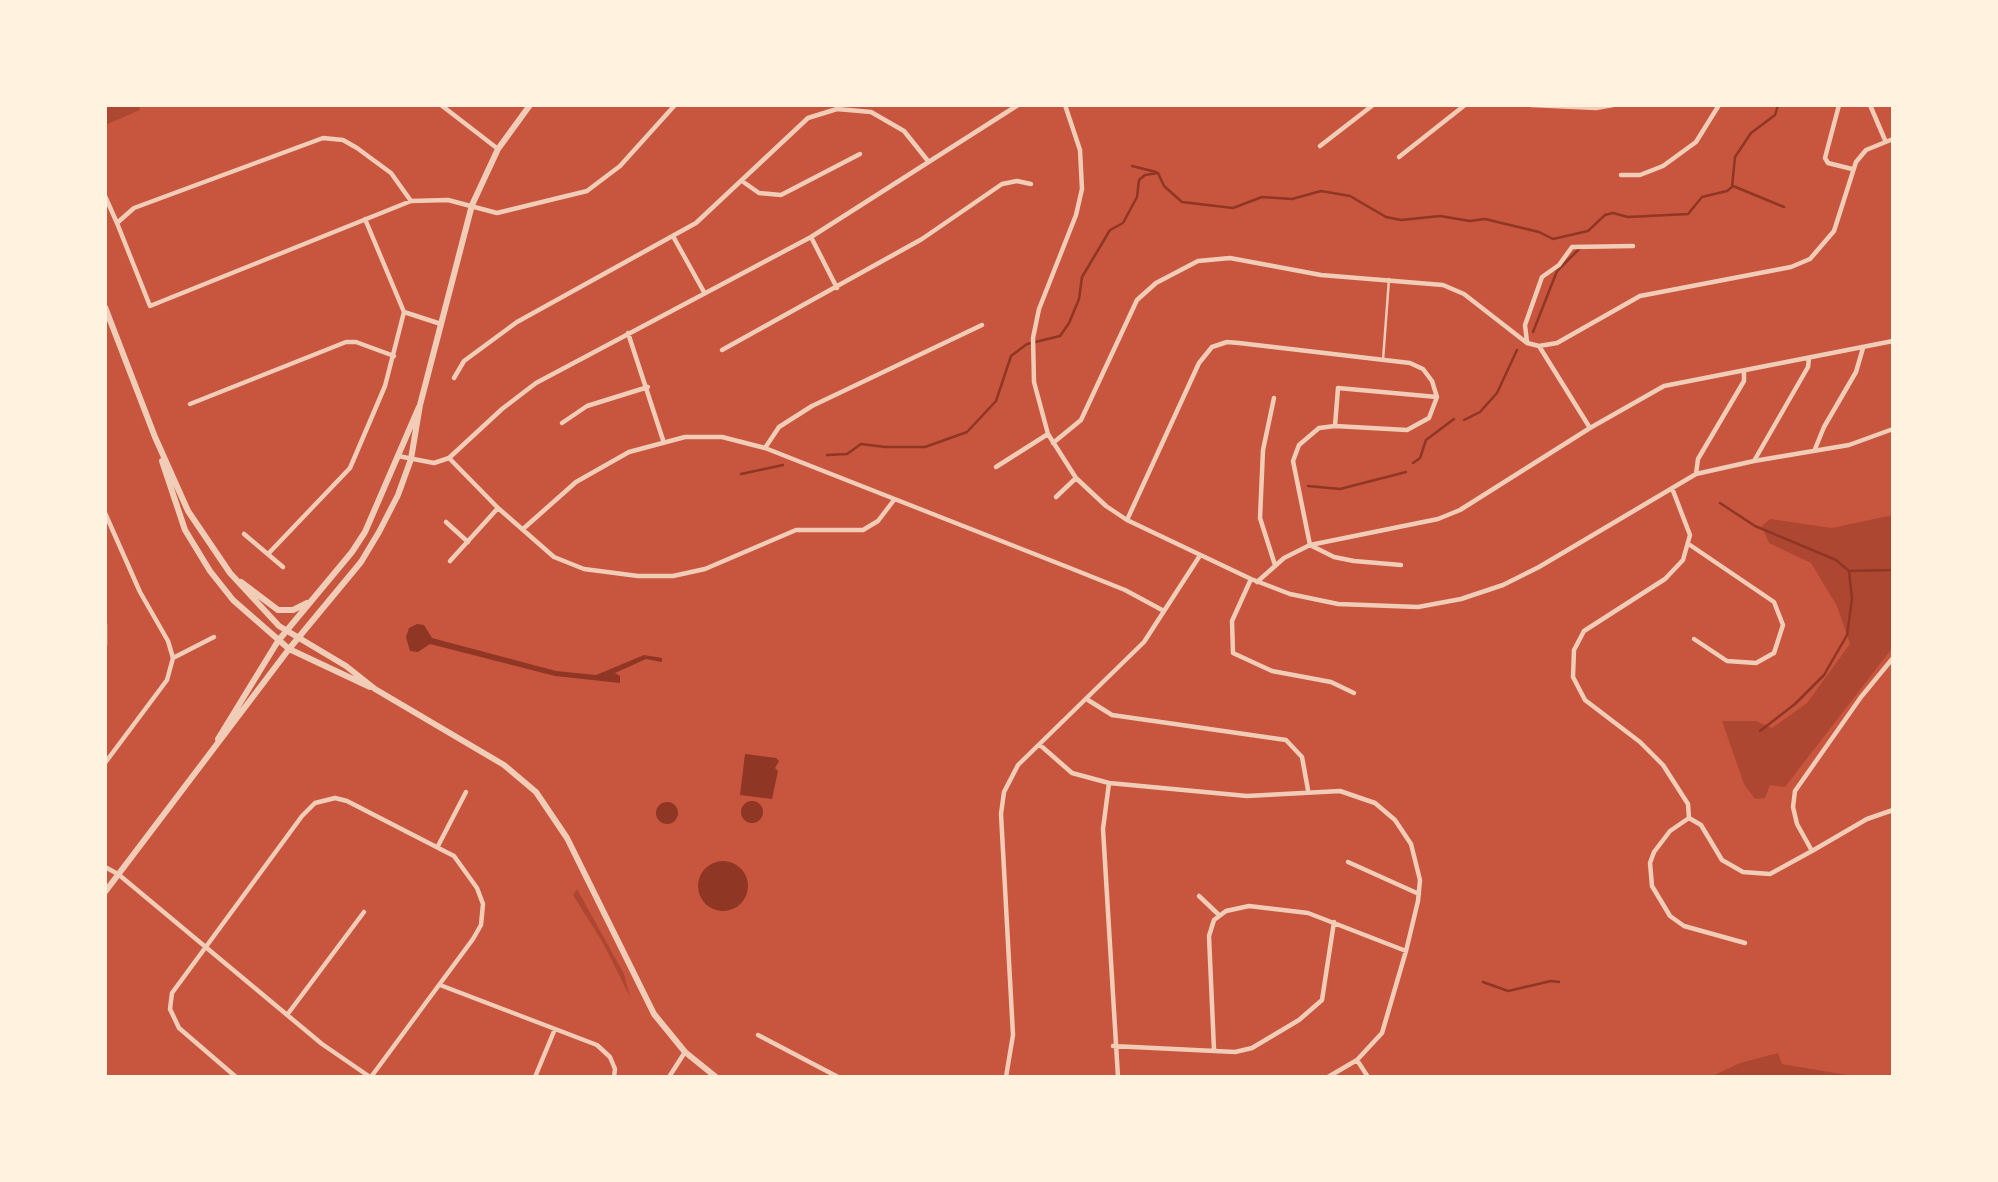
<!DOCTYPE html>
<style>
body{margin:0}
#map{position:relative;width:1998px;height:1182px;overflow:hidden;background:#c8553d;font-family:"PT Sans",sans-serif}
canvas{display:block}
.frame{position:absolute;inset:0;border:107px solid #fff3e0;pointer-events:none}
</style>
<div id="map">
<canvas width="1998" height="1182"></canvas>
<div class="frame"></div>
</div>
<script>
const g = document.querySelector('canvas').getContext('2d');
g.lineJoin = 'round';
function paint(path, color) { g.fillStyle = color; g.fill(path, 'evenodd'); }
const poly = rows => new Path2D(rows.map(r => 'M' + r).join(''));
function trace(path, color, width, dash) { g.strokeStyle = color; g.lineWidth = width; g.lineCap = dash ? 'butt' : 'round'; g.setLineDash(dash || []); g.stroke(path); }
paint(poly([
 [105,105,138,105,140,110,105,125],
 [1893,515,1893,647,1785,787,1770,785,1765,798,1755,799,1744,784,1722,721,1756,721,1772,728,1807,703,1850,644,1837,606,1811,563,1769,543,1762,526,1770,519,1832,528],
 [577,889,624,974,630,997,603,943,573,895],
 [1778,1053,1782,1064,1859,1077,1710,1077,1740,1063]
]), '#ae4732');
paint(poly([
 [417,624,424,625,432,638,556,671,596,675,644,655,662,658,662,662,646,659,615,673,620,676,620,683,555,676,430,644,418,652,410,651,406,637,409,628],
 [745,754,776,758,779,761,775,768,778,771,772,799,740,795],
 '741 812a11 11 0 1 1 22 0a11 11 0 1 1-22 0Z',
 '656 813a11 11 0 1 1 22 0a11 11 0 1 1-22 0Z',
 '698 886a25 25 0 1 1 50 0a25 25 0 1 1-50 0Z'
]), '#8f3625');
trace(poly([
 [1132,166,1156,172],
 [1733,186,1784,207],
 [1533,332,1557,271,1579,249],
 [1464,420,1480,412,1497,393,1517,350],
 [827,455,847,454,861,444,885,447,925,447,967,432,996,401,1011,356,1027,344,1060,336,1069,323,1079,299,1082,277,1110,230,1123,223,1137,197,1139,180,1145,175,1158,173,1164,186,1182,202,1233,208,1262,197,1292,199,1321,191,1350,196,1386,217,1401,220,1440,216,1470,221,1485,219,1539,232,1553,239,1588,231,1605,215,1613,213,1628,217,1688,214,1702,197,1727,191,1732,187,1735,157,1751,133,1775,115,1778,105],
 [1413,463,1420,458,1426,440,1454,419],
 [741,474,783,465],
 [1308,486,1340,489,1406,472],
 [1720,503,1755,526,1836,560,1849,571],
 [1760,731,1795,704,1824,675,1847,635,1852,599,1849,571,1893,570],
 [1483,982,1508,991,1551,981,1559,982]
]), '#8f3625', 2.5);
trace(poly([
 [1383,360,1389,279]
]), '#f1ccb7', 2.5);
trace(poly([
 [441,105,498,149],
 [1065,105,1080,150,1082,189,1076,215,1039,309,1033,338,1034,382,1048,434,1076,478,1106,506,1127,520,1251,579,1290,594,1338,604,1418,607,1461,599,1503,585,1539,567,1696,474,1754,461,1849,445,1893,429],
 [1531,105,1596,108,1613,105],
 [1839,105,1825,158,1828,163,1852,169],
 [1870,105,1885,140],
 [1320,146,1373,105],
 [1399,157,1465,105],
 [1621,175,1640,175,1663,166,1696,142,1719,105],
 [742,181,759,193,781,195,860,154],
 [105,196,117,223],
 [411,201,391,173,357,148,343,140,323,138,134,208,117,223,150,306,411,201,448,200,497,213,587,191,620,166,675,105],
 [365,219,404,312,441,324],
 [811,237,837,288],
 [674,238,704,292],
 [628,333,663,440],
 [1527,342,1525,325,1542,277,1559,265,1572,247,1633,246],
 [1539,346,1590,428],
 [722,350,922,239,1002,184,1017,181,1031,184],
 [454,378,464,361,517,322,696,223,808,118,837,109,871,112,904,131,928,161],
 [1274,398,1263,450,1260,518,1275,565],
 [190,404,346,342,356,342,394,356],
 [562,423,587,406,648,387],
 [1335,426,1338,388,1437,397],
 [1053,443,1081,420,1137,300,1156,283,1198,261,1230,258,1321,275,1443,285,1464,294,1527,343,1539,346,1557,343,1640,296,1791,267,1810,259,1834,231,1856,162,1866,150,1893,139],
 [765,448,779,427,812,406,982,325],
 [1815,449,1824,427,1856,372,1863,348],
 [398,456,434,463,449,458,502,409,536,383,811,237,1018,105],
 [449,458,498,508,554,557,584,569,638,576,673,576,705,569,796,530,863,530,878,521,894,500],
 [1754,461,1808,367,1809,358],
 [996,467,1048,434],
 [1696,474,1698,459,1744,381,1744,371],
 [1672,488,1690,535,1683,560,1665,579,1584,631,1574,650,1573,677,1585,700,1640,742,1663,765,1688,804,1689,818],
 [1056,497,1076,478],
 [105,513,140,592,168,641,173,658,167,680,105,763],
 [1127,520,1199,363,1212,347,1227,342,1239,343,1410,363,1423,369,1432,381,1437,397,1429,418,1407,430,1335,426,1319,428,1299,445,1293,461,1310,545,1334,557,1354,561,1401,565],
 [446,522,468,542],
 [523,529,576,482,629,452,685,437,722,437,765,448,1070,568,1125,590,1164,611],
 [244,534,283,567],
 [1690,545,1774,602,1783,625,1774,653,1756,663,1727,661,1694,639],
 [268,554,350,468,385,386,404,312],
 [450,561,498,508],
 [1251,579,1232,621,1233,653,1272,671,1331,682,1354,693],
 [1257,582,1284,558,1310,545,1438,519,1460,510,1590,428,1664,386,1893,341],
 [105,624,105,645],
 [173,658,214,637],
 [1088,700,1112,715,1286,740,1302,757,1308,790],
 [1040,745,1072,773,1109,783,1247,796,1340,791,1375,803,1395,820,1411,844,1420,880,1418,901,1406,951,1382,1033,1357,1060,1328,1077],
 [1109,783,1103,829,1118,1077],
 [438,846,466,792],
 [1812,851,1867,819,1893,810],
 [1348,862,1419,894],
 [105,867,118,874,322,1044,370,1077],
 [1199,896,1219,915],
 [1745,943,1684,926,1670,916,1652,886,1650,863,1654,852,1670,831,1689,818,1701,825,1722,860,1743,872,1770,874,1812,851,1797,824,1793,807,1795,791,1861,697,1893,658],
 [440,985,597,1045,610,1057,615,1069,614,1077],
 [287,1015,364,912],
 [758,1035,838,1077],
 [1113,1046,1235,1052,1252,1048,1299,1020,1322,1000,1334,922],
 [1214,1050,1209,936,1214,920,1226,911,1249,906,1308,913,1406,951],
 [1357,1060,1368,1077],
 [236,1077,179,1028,170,1009,172,993,302,816,315,803,335,798,347,801,454,856,477,888,483,904,481,925,473,939,371,1077],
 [535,1077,555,1029],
 [669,1077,685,1052],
 [1006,1077,1013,1035,1001,814,1004,792,1018,765,1144,642,1199,557]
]), '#f1ccb7', 4.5);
trace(poly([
 [105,307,155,437,188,511,230,573,279,626,346,666,375,689,504,765,536,792,567,838,654,1014,685,1052,716,1077],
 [162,461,185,530,210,571,233,600,289,649,370,687],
 [241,582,278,610,293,610,307,603],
 [218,739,278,641,352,552,365,532,419,407],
 [105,892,289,649,361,562,379,532,398,495,411,459,420,405,472,205,498,149,530,105]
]), '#f1ccb7', 6);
</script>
